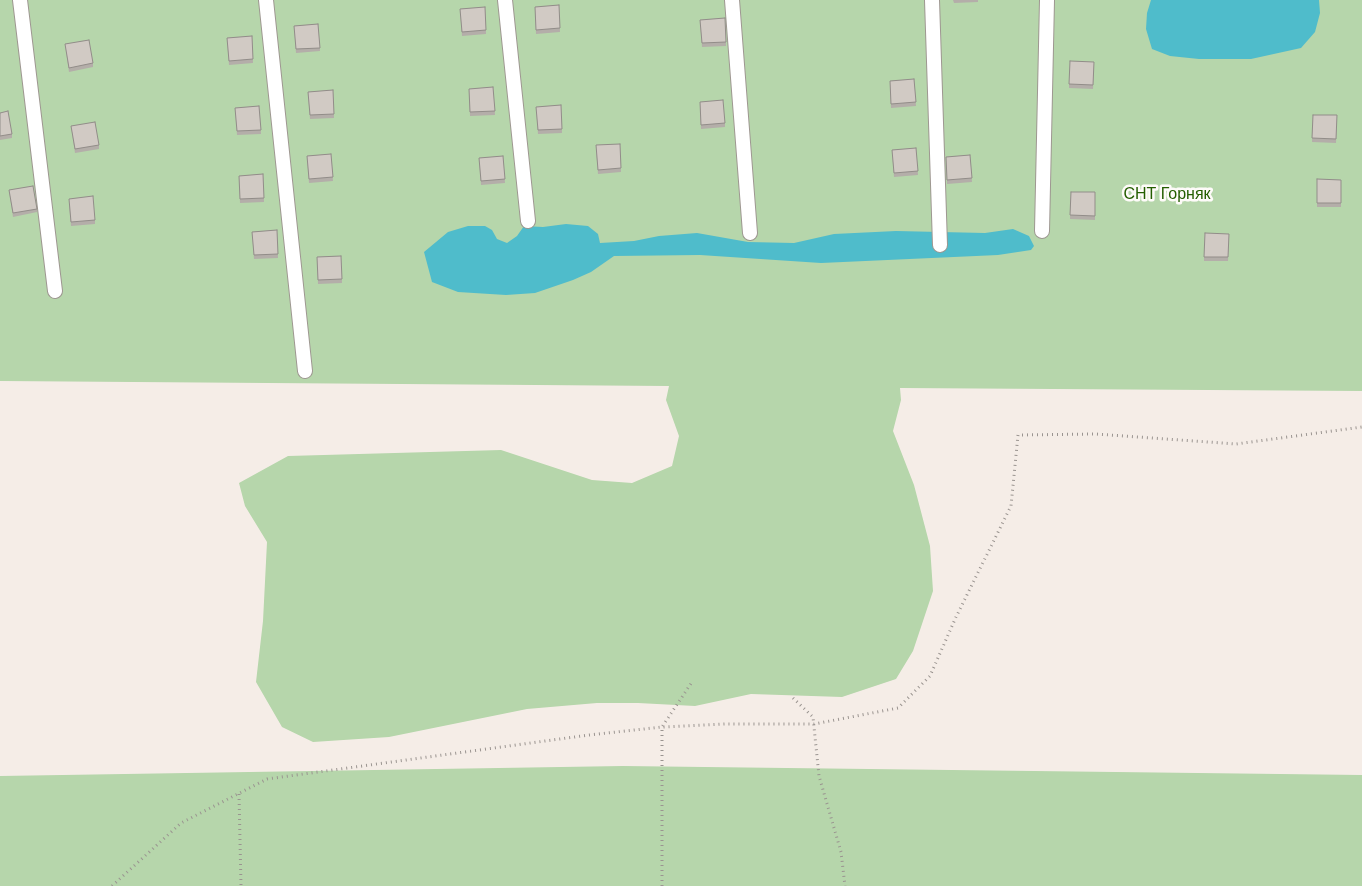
<!DOCTYPE html>
<meta charset="utf-8">
<style>
body{margin:0}
canvas{display:block;background:#f5ede7}
</style>
<canvas width="1362" height="886"></canvas>
<script>
const g = document.querySelector('canvas').getContext('2d');
g.lineJoin = 'round';
function paint(path, color) { g.fillStyle = color; g.fill(path, 'evenodd'); }
const poly = rows => new Path2D(rows.map(r => 'M' + r).join(''));
function trace(path, color, width, dash) { g.strokeStyle = color; g.lineWidth = width; g.lineCap = dash ? 'butt' : 'round'; g.setLineDash(dash || []); g.stroke(path); }
function write(font, color, halo, rows, align = 'center') {
  g.font = font + ' Helvetica,sans-serif'; g.lineWidth = 5; g.setLineDash([]); g.textBaseline = 'middle'; g.strokeStyle = halo; g.fillStyle = color; for (const [text, x, y, turn = 0] of rows) {
    g.save(); g.translate(x, y); g.rotate((+turn || 0) * Math.PI / 180); g.textAlign = isNaN(turn) ? turn : align; if (halo) g.strokeText(text, 0, 0); g.fillText(text, 0, 0); g.restore();
  }
}
paint(poly([
 [0,0,1362,0,1362,391,900,388,901,400,893,431,914,485,930,546,933,591,913,651,896,679,842,697,751,694,695,706,638,703,597,703,527,709,389,737,313,742,282,727,256,682,263,621,267,542,245,506,239,483,288,456,501,450,592,480,632,483,672,466,679,436,666,400,669,386,0,381],
 [623,766,1362,775,1362,886,0,886,0,776]
]), '#b6d6ab');
paint(poly([
 [1151,0,1319,0,1320,13,1315,32,1301,48,1251,59,1199,59,1170,56,1152,49,1146,29,1147,13],
 [566,224,588,226,598,234,600,243,634,241,659,236,697,233,748,242,794,243,834,234,896,231,985,233,1013,229,1029,236,1034,246,1031,250,998,255,821,263,700,255,614,256,591,272,573,280,535,293,506,295,458,292,432,282,424,252,448,232,468,226,485,226,492,230,497,239,507,243,517,236,524,226,543,227]
]), '#4fbccb');
const service = poly([
 [20,0,55,291],
 [266,0,305,371],
 [505,0,528,221],
 [732,0,750,233],
 [932,0,940,245],
 [1042,231,1047,0]
]);
trace(service, '#9e9791', 16);
trace(poly([
 [793,698,813,717,819,776,841,852,845,886],
 [239,794,241,886],
 [112,886,181,823,267,779,589,735,662,727,725,724,814,724,898,708,930,676,956,617,1011,506,1018,435,1096,434,1236,444,1362,427],
 [662,886,662,727,692,682]
]), '#9a9490', 3, [1, 4]);
trace(service, '#fff', 14);
paint(poly([
 [953,0,978,0,978,2,954,3],
 [559,5,560,32,536,34,535,7],
 [485,7,486,34,462,36,460,9],
 [725,18,726,46,702,47,700,20],
 [318,24,320,51,296,53,294,26],
 [252,36,253,63,229,65,227,38],
 [65,44,93,63,93,67,69,72],
 [1094,62,1093,89,1069,88,1069,84],
 [914,79,916,106,891,108,890,81],
 [493,87,495,115,470,116,469,89],
 [333,90,334,118,310,119,308,92],
 [700,102,725,123,725,127,701,129],
 [561,105,562,133,538,134,536,107],
 [259,106,261,134,237,135,235,108],
 [0,113,12,134,12,138,0,140],
 [1313,115,1337,115,1336,143,1312,142],
 [71,126,99,145,99,149,75,153],
 [620,144,621,172,598,174,596,149],
 [916,148,918,175,894,177,892,150],
 [331,154,333,181,309,183,307,156],
 [970,155,972,182,947,184,946,157],
 [503,156,505,183,481,185,479,158],
 [263,174,264,202,240,203,239,176],
 [1317,179,1341,180,1341,207,1317,207],
 [9,190,37,209,37,212,13,217],
 [1071,192,1095,192,1095,220,1070,219],
 [69,203,95,220,95,224,71,226],
 [277,230,278,258,254,259,252,232],
 [1229,234,1228,261,1204,261,1204,257],
 [341,256,342,283,318,284,317,257]
]), '#b4aea9');
const building = poly([
 [559,5,560,28,536,30,535,7,559,5],
 [485,7,486,30,462,32,460,9,485,7],
 [725,18,726,42,702,43,700,20,725,18],
 [318,24,320,48,296,49,294,26,318,24],
 [252,36,253,59,229,61,227,38,252,36],
 [89,40,93,63,69,68,65,44,89,40],
 [1070,61,1094,62,1093,85,1069,84,1070,61],
 [914,79,916,102,891,104,890,81,914,79],
 [493,87,495,111,470,112,469,89,493,87],
 [333,90,334,114,310,115,308,92,333,90],
 [723,100,725,123,701,125,700,102,723,100],
 [561,105,562,129,538,130,536,107,561,105],
 [259,106,261,130,237,131,235,108,259,106],
 [8,111,12,134,0,136,0,113,8,111],
 [1313,115,1337,115,1336,139,1312,138,1313,115],
 [95,122,99,145,75,149,71,126,95,122],
 [620,144,621,168,598,170,596,145,620,144],
 [916,148,918,171,894,173,892,150,916,148],
 [331,154,333,177,309,179,307,156,331,154],
 [970,155,972,178,947,180,946,157,970,155],
 [503,156,505,179,481,181,479,158,503,156],
 [263,174,264,198,240,199,239,176,263,174],
 [1317,179,1341,180,1341,203,1317,203,1317,179],
 [33,186,37,209,13,213,9,190,33,186],
 [1071,192,1095,192,1095,216,1070,215,1071,192],
 [93,196,95,220,71,222,69,199,93,196],
 [277,230,278,254,254,255,252,232,277,230],
 [1205,233,1229,234,1228,257,1204,257,1205,233],
 [341,256,342,279,318,280,317,257,341,256]
]);
paint(building, '#d1cac4');
trace(building, '#928d89', 1);
write('16px', '#245e00', '#fefbf9', [
 ["СНТ Горняк",1167,195]
]);
</script>
